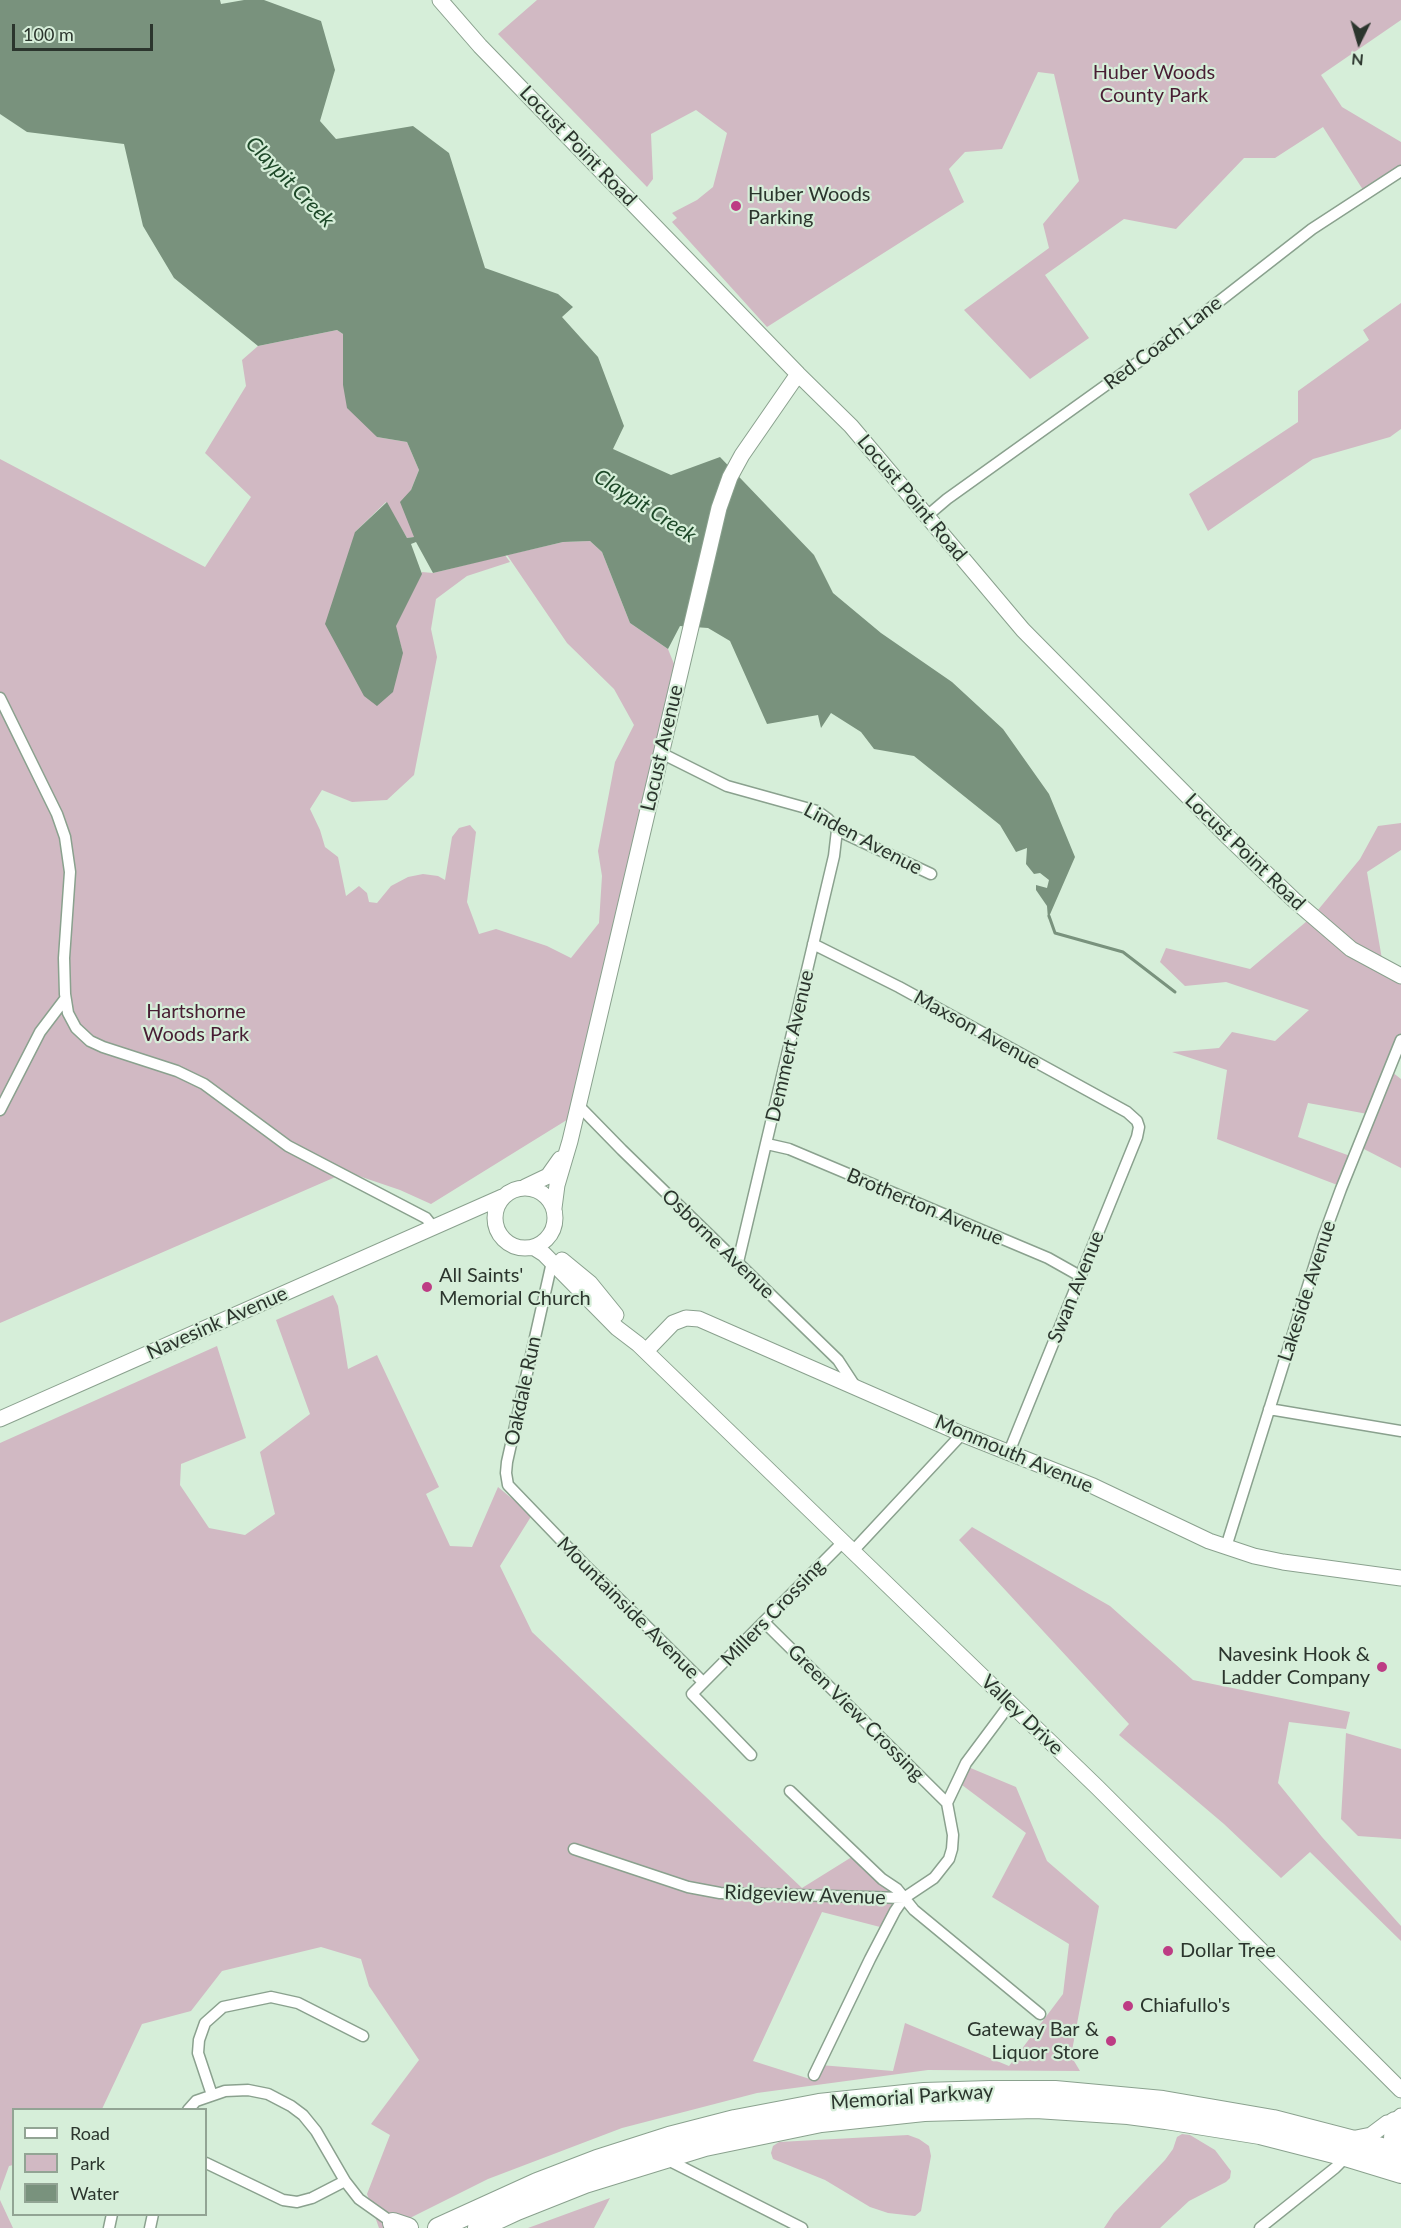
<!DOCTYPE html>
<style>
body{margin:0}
#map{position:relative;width:1401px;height:2228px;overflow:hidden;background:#d6eed9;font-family:Lato,sans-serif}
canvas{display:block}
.legend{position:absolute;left:12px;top:2108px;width:195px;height:108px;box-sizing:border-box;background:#d6eed9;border:2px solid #92a494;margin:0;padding:8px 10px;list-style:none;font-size:18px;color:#2b352d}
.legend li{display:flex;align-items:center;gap:12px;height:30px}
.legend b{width:30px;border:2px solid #92a494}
.north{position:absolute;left:1329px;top:12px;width:60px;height:60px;-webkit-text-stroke:4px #d6eed9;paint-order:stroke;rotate:185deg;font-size:16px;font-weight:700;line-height:24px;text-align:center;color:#2b352d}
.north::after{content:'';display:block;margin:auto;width:21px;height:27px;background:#2b352d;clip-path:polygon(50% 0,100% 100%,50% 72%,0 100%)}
.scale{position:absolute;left:12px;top:24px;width:141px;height:27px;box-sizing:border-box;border:3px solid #2b352d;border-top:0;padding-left:8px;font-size:18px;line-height:21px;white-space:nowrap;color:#2b352d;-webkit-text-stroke:4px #d6eed9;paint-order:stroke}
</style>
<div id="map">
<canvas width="1401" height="2228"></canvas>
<ul class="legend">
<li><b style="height:8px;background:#fff"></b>Road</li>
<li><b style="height:16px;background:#d1b9c3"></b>Park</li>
<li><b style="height:16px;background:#79927d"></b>Water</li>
</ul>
<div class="north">N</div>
<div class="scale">100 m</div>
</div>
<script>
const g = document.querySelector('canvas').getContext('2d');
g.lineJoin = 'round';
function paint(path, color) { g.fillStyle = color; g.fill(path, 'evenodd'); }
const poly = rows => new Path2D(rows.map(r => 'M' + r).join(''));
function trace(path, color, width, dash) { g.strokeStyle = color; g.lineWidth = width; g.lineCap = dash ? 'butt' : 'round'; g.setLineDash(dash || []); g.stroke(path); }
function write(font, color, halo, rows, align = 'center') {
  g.font = font + ' Lato,sans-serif'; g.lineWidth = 4.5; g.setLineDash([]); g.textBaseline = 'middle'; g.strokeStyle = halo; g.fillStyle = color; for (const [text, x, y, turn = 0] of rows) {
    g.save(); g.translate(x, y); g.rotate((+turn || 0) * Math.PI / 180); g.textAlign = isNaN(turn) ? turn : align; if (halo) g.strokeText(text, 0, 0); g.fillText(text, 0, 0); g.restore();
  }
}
paint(poly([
 [537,0,1401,0,1401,20,1321,75,1342,107,1401,142,1401,170,1365,193,1323,127,1275,158,1244,158,1176,229,1124,219,1045,275,1089,338,1030,379,964,310,1049,248,1043,224,1079,181,1054,74,1038,72,1002,149,965,152,949,169,964,202,767,327,672,222,677,218,672,213,697,200,713,187,727,133,696,110,651,134,653,179,647,187,498,34],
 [1401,303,1401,429,1390,437,1313,459,1208,531,1189,494,1298,422,1298,391,1369,340,1363,330],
 [337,330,343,334,343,385,377,437,407,442,419,470,411,490,414,537,407,538,386,502,355,532,403,653,395,626,422,572,433,573,505,555,510,562,467,576,436,599,431,629,437,657,414,775,387,800,352,802,322,790,310,809,320,830,325,847,338,857,346,896,359,886,367,893,369,902,377,903,391,886,408,877,423,874,438,876,445,880,452,837,459,828,470,825,476,832,467,902,479,934,496,929,547,946,571,958,599,923,602,876,598,851,615,762,634,725,614,689,567,643,507,555,563,542,590,541,602,552,630,623,668,649,674,664,570,1118,431,1204,400,1190,347,1172,0,1323,0,459,205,567,251,497,205,453,246,386,242,360,258,346],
 [1401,823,1401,850,1367,872,1383,965,1401,974,1401,1034,1388,1069,1401,1079,1401,1168,1358,1146,1373,1115,1308,1103,1298,1137,1353,1157,1340,1186,1217,1139,1227,1070,1172,1052,1219,1048,1232,1032,1275,1041,1309,1010,1226,982,1185,986,1160,962,1166,948,1250,969,1313,916,1360,859,1378,826],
 [333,1295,338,1306,348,1369,377,1355,439,1487,426,1494,450,1546,472,1547,498,1487,532,1515,500,1566,532,1632,802,1888,855,1855,903,1898,884,1928,822,1912,753,2061,813,2080,820,2065,893,2071,905,2023,1009,2066,1063,1994,1069,1944,992,1897,1026,1833,954,1779,961,1764,1016,1787,1047,1861,1099,1906,1071,2056,1080,2071,928,2070,757,2093,622,2128,488,2179,390,2228,379,2228,367,2194,390,2135,371,2124,419,2060,369,1986,361,1959,321,1947,222,1971,191,2011,142,2024,102,2109,14,2110,13,2165,9,2166,0,2191,0,1443,217,1346,246,1438,181,1464,180,1485,209,1528,245,1535,275,1514,260,1452,310,1414,276,1320],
 [972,1527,1110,1606,1193,1680,1350,1712,1346,1729,1289,1722,1278,1783,1322,1837,1401,1926,1401,1941,1310,1852,1281,1878,1224,1824,1119,1735,1129,1724,959,1540],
 [1346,1733,1401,1749,1401,1839,1358,1836,1341,1819],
 [1182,2134,1190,2135,1215,2150,1231,2171,1230,2178,1226,2182,1189,2201,1160,2228,1104,2228,1114,2213,1165,2160,1173,2149,1177,2137],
 [908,2135,919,2139,929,2146,931,2156,921,2211,915,2216,888,2213,870,2207,825,2180,773,2159,771,2153,773,2146,779,2142],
 [610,2198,594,2228,528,2228],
 [0,2200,13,2228,0,2228]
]), '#d1b9c3');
paint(poly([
 [0,0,220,0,221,4,244,0,264,0,321,21,335,70,320,121,336,139,413,126,449,153,485,268,558,294,573,307,562,317,598,357,624,426,613,449,671,475,720,457,814,555,833,593,881,633,952,682,1003,729,1049,794,1075,857,1048,919,1047,906,1036,890,1036,885,1047,888,1049,880,1040,873,1034,874,1026,864,1027,848,1016,852,1000,825,914,756,874,749,861,732,831,713,821,728,818,715,767,724,730,641,708,628,680,626,668,649,630,623,602,552,590,541,563,542,433,573,416,542,411,544,422,574,396,626,403,653,393,692,377,706,364,696,325,624,355,532,387,502,407,538,414,537,400,502,411,490,419,470,407,442,377,437,347,408,343,385,343,334,337,330,258,346,174,278,143,226,124,144,27,132,0,114]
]), '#79927d');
trace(poly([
 [1049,916,1055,933,1123,952,1175,992]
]), '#79927d', 3);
const street = poly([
 [927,516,947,499,1176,335,1312,229,1401,171],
 [0,698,57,814,65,837,70,872,64,958,65,994,68,1013,76,1028,90,1041,103,1047,177,1071,204,1084,288,1146,426,1218,434,1228],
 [661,753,727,786,817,811,828,819,837,830,931,874],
 [813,944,899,987,1127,1112,1137,1121,1139,1127,1137,1137,1009,1452],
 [578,1105,622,1150,838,1360,855,1386],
 [0,1110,40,1032,65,999],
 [767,1144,789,1149,1048,1258,1080,1276],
 [552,1262,507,1462,506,1473,508,1485,584,1564,703,1682],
 [738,1262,834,856,837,830],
 [1269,1409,1401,1431],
 [1226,1547,1324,1235,1341,1189,1401,1040],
 [852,1552,962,1434],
 [765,1623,947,1803],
 [751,1755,692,1694,842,1543],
 [790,1791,882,1879,897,1889,914,1910,1040,2014],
 [574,1849,688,1887,720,1893,904,1898,934,1878,949,1859,952,1849,953,1835,947,1803,966,1763,1010,1704],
 [814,2075,870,1959,895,1911,904,1898],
 [212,2095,198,2053,199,2040,205,2023,223,2007,271,1997,298,2003,363,2036],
 [188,2110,196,2101,225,2091,248,2090,268,2094,291,2106,303,2115,316,2131,345,2181,359,2199,393,2223],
 [666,2159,802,2228],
 [206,2163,283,2200,297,2202,312,2198,345,2181],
 [109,2228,112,2214],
 [150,2228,153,2214],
 [1260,2228,1335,2168,1340,2163,1342,2155]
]);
const secondary = poly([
 [440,0,480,46,798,374,851,426,1023,630,1227,836,1294,900,1351,949,1401,976],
 [525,1187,548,1176,560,1159],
 '495 1218a30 30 0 1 1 60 0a30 30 0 1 1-60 0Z',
 [554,1208,557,1185,570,1141,719,508,730,477,742,455,798,374],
 [533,1247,544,1254,617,1328,638,1344,1097,1787,1401,2090],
 [562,1260,590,1283,616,1315],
 [646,1351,673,1323,686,1318,699,1319,962,1434,1093,1486,1209,1541,1254,1556,1283,1562,1401,1578],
 [0,1419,502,1197],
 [1351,2139,1371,2135,1387,2123,1395,2122,1401,2116]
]);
const highway = poly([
 [1395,2122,1394,2139,1401,2150],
 [393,2223,408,2228],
 [438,2228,537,2183,597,2160,669,2137,735,2120,819,2104,924,2093,990,2091,1055,2091,1163,2101,1273,2120,1401,2153],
 [478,2228,517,2210,585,2183,705,2146,821,2122,924,2111,1036,2108,1128,2114,1166,2119,1260,2134,1342,2155,1401,2173]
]);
trace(street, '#8aa18e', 13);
trace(secondary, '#8aa18e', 17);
trace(highway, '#8aa18e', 22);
trace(street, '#fff', 10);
trace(secondary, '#fff', 15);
trace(highway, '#fff', 20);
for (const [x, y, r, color] of [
 [736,206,6,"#bd3c84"],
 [427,1287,6,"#bd3c84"],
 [1382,1667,6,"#bd3c84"],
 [1168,1951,6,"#bd3c84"],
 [1128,2006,6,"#bd3c84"],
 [1111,2041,6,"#bd3c84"]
]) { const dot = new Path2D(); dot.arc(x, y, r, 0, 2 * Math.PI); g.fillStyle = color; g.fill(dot); trace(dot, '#d6eed9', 2); }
write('20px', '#481d33', '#d6eed9', [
 ["Huber Woods",1154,73],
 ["County Park",1154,96],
 ["Hartshorne",196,1012],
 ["Woods Park",196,1035]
]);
write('20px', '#2b352d', '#d6eed9', [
 ["Locust Point Road",578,146,46],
 ["Red Coach Lane",1163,343,-37],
 ["Locust Point Road",912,498,50],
 ["Locust Avenue",662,748,-77],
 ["Linden Avenue",863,839,28],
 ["Locust Point Road",1245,852,44],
 ["Maxson Avenue",977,1030,29],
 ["Demmert Avenue",790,1046,-77],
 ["Brotherton Avenue",925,1207,23],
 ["Osborne Avenue",718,1244,44],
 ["Swan Avenue",1076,1287,-68],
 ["Lakeside Avenue",1307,1291,-72],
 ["Navesink Avenue",217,1323,-24],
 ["Oakdale Run",523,1391,-78],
 ["Monmouth Avenue",1014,1454,23],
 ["Mountainside Avenue",628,1608,45],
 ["Millers Crossing",773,1613,-46],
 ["Green View Crossing",856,1713,45],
 ["Valley Drive",1022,1715,44],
 ["Ridgeview Avenue",805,1895,2],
 ["Memorial Parkway",912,2097,-4]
]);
write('20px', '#2b352d', '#d6eed9', [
 ["Huber Woods",748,195],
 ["Parking",748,218],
 ["All Saints'",439,1276],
 ["Memorial Church",439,1299],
 ["Navesink Hook &",1370,1655,"right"],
 ["Ladder Company",1370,1678,"right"],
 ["Dollar Tree",1180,1951],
 ["Chiafullo's",1140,2006],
 ["Gateway Bar &",1099,2030,"right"],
 ["Liquor Store",1099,2053,"right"]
], 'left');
write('italic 21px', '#1d4828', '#d6eed9', [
 ["Claypit Creek",290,182,46],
 ["Claypit Creek",645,506,33]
]);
</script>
